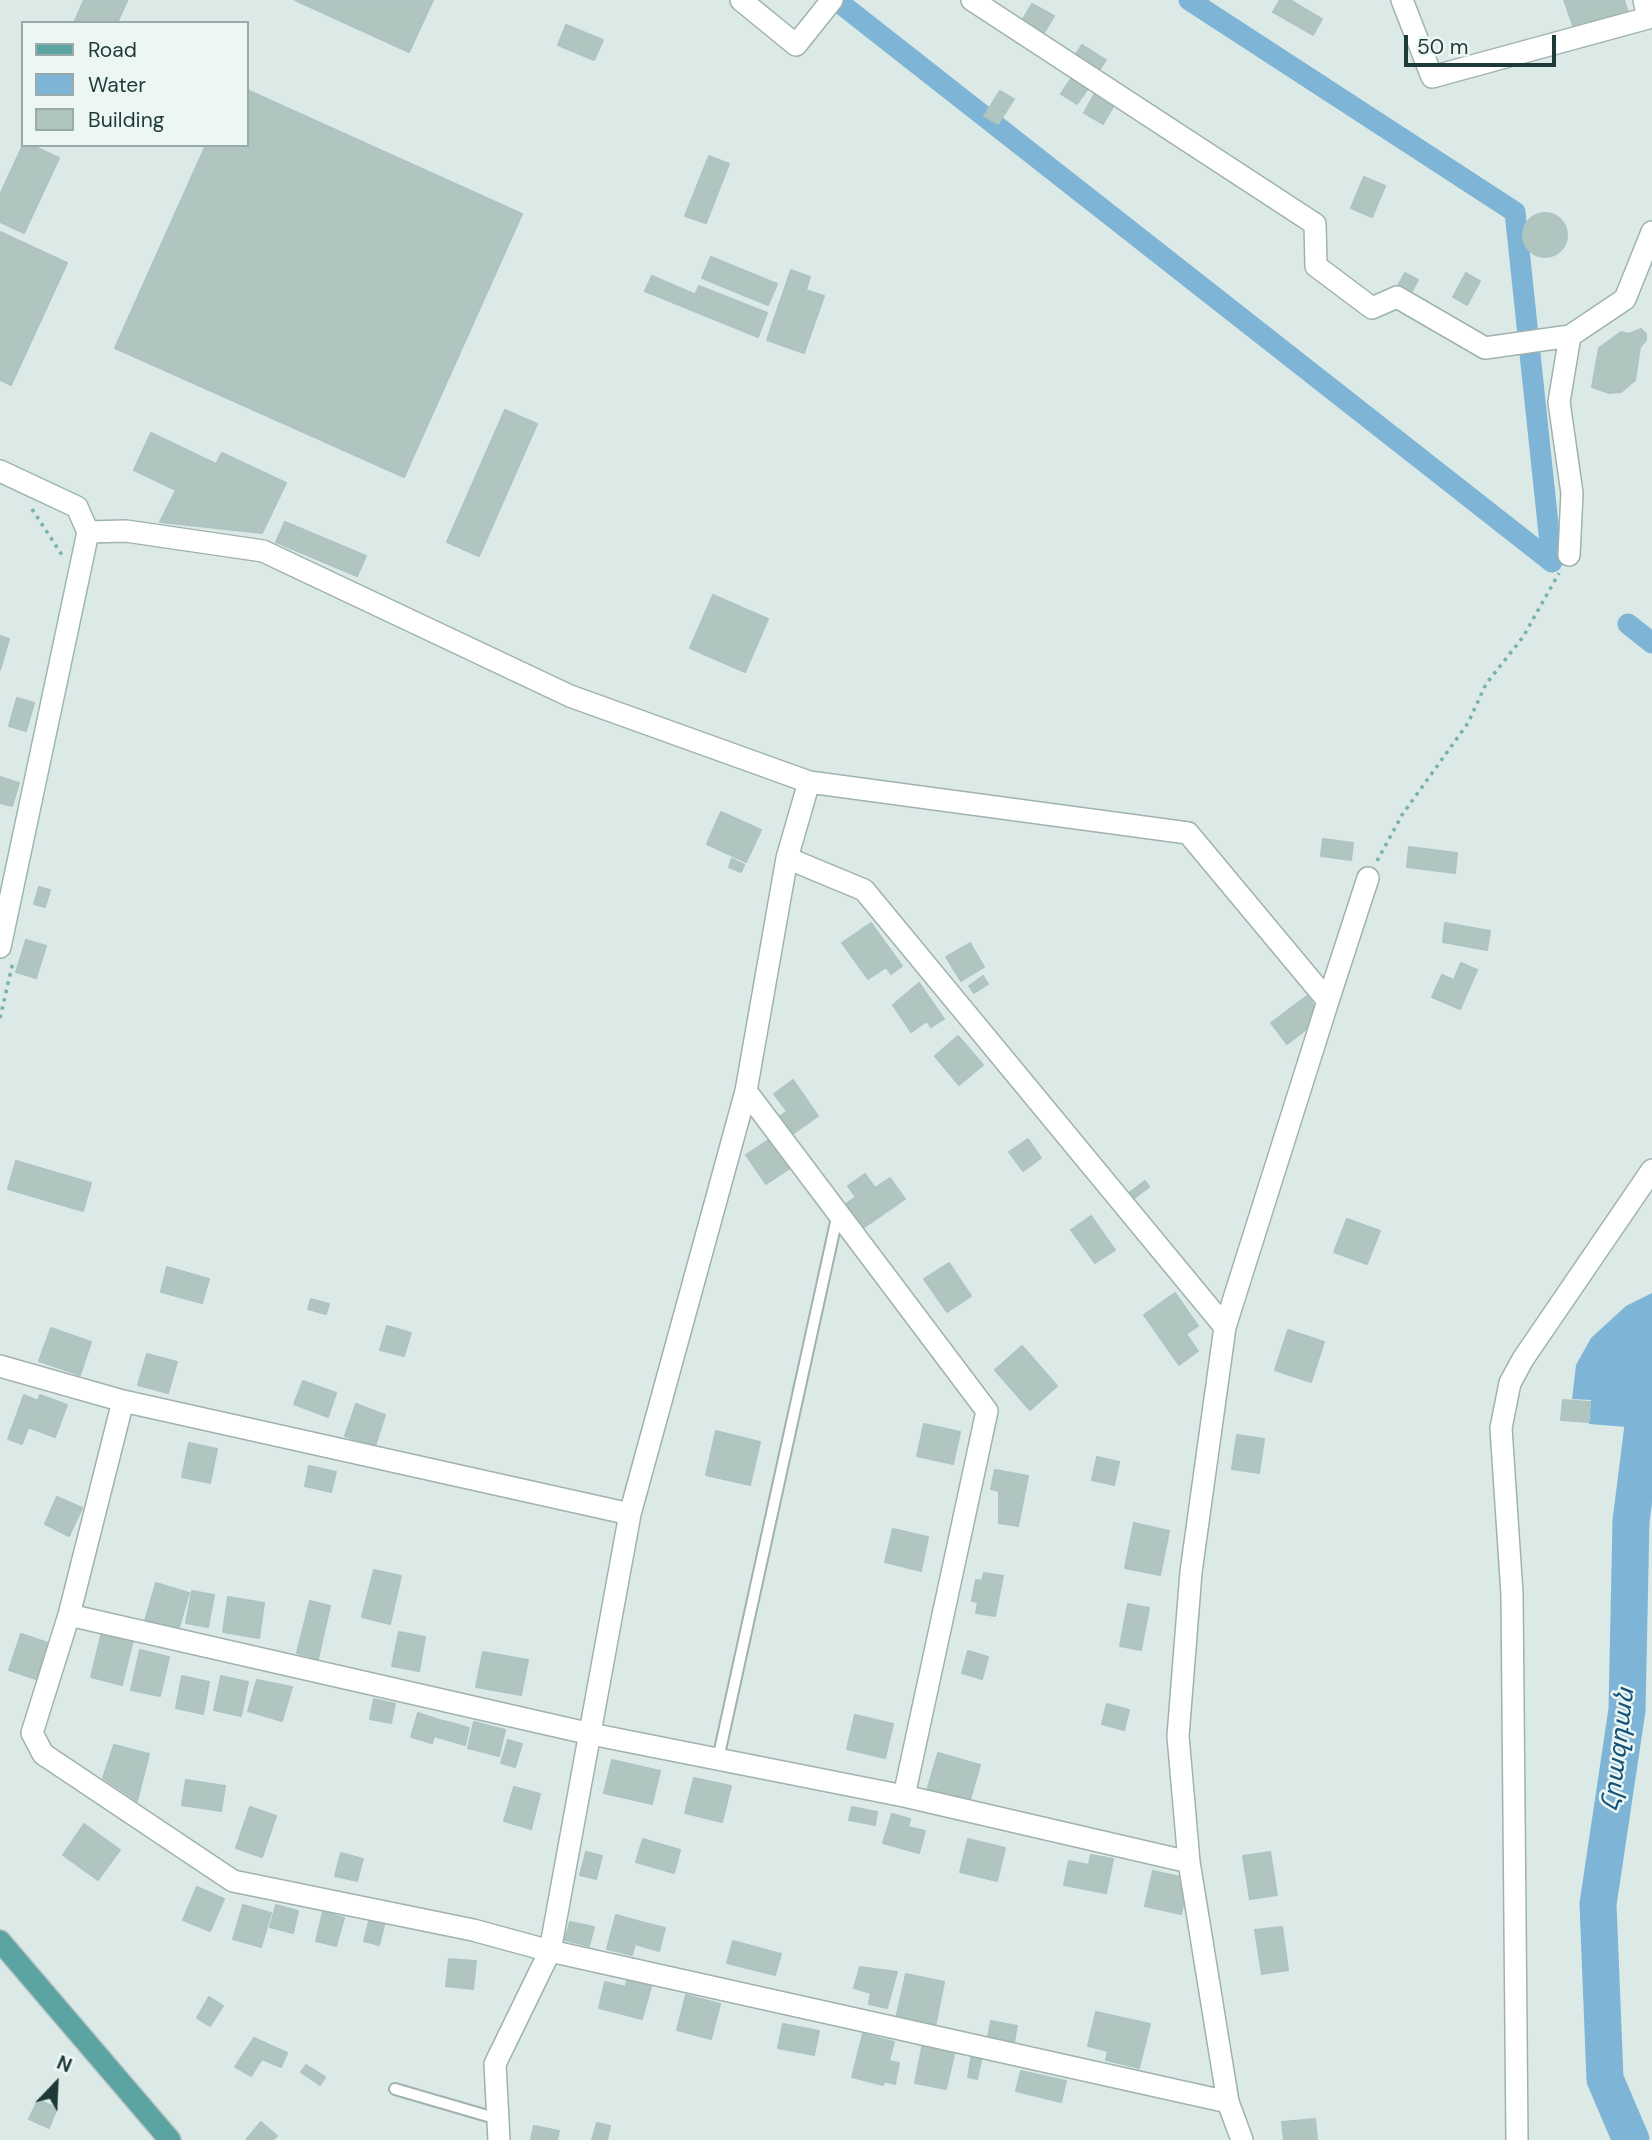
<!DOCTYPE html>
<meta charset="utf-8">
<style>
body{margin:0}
#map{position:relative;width:1652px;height:2140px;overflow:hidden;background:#dceae7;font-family:"DM Sans",sans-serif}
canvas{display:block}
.legend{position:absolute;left:21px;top:21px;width:228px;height:126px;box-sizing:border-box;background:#ecf7f4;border:2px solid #99aba9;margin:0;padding:9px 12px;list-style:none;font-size:21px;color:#1d3a39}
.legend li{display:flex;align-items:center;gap:14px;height:35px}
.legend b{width:35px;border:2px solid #99aba9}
.north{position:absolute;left:21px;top:2049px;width:70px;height:70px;-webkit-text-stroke:5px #ecf7f4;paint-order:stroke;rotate:23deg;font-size:19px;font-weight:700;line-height:28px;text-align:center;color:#1d3a39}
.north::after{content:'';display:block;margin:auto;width:24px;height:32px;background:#1d3a39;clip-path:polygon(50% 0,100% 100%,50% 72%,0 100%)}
.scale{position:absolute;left:1404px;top:35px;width:152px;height:32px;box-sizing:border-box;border:4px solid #1d3a39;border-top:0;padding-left:9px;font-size:21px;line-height:24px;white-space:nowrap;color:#1d3a39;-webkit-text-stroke:5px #ecf7f4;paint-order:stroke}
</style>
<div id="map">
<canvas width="1652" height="2140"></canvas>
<ul class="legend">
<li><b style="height:9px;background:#5ca4a1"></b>Road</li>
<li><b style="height:19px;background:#7eb4d5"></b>Water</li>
<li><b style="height:19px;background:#b1c5c0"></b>Building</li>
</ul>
<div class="north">N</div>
<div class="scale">50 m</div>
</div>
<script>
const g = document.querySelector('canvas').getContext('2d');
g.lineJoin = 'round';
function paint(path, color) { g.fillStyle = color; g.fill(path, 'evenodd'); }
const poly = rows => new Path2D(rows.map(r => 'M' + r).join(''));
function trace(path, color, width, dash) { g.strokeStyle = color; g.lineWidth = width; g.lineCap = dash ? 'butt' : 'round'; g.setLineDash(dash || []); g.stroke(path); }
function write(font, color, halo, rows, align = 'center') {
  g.font = font + ' "DM Sans","Noto Sans Armenian",sans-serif'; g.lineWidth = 5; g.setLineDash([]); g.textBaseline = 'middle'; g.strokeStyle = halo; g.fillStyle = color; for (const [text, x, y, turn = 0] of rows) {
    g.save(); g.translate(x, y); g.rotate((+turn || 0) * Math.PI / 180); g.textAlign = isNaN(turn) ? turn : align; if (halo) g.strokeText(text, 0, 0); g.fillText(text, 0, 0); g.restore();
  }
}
paint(poly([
 [1652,1293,1652,1429,1589,1424,1591,1400,1572,1399,1576,1365,1591,1338,1626,1306]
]), '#7eb4d5');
trace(poly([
 [836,0,1552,562],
 [1189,0,1515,212,1552,562],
 [1628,624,1652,643]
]), '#7eb4d5', 21);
trace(poly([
 [1631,2140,1605,2079,1598,1904,1627,1710,1631,1521,1652,1355]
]), '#7eb4d5', 37);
const building = poly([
 [84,0,126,0,127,1,117,23,74,23,84,0],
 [295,0,433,0,409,52,295,0],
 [1280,0,1290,0,1322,19,1313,35,1273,12,1280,0],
 [1564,0,1624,0,1628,12,1575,31,1564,0],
 [1032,4,1054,16,1042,36,1020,24,1032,4],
 [566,25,603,40,594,60,558,45,566,25],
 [1082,45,1106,60,1096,75,1073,59,1082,45],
 [1072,77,1089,87,1077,104,1061,94,1072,77],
 [247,90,522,214,404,477,115,348,206,145,247,145,247,90],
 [1000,91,1014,99,998,124,984,116,1000,91],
 [1094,95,1113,107,1103,124,1084,113,1094,95],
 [23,145,31,145,59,158,24,233,0,222,0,195,23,145],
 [709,156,729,164,706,223,685,216,709,156],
 [1364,177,1385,186,1372,217,1351,208,1364,177],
 '1523 235a22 22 0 1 1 44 0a22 22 0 1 1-44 0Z',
 [0,232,67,263,11,385,0,380,0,232],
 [711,257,777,284,768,305,702,278,711,257],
 [791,270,810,277,806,290,824,296,804,353,767,340,791,270],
 [1405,273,1418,280,1408,298,1395,291,1405,273],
 [1466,273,1480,281,1467,305,1453,297,1466,273],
 [652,276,696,295,689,309,645,291,652,276],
 [699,286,767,313,758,337,689,309,699,286],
 [1641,329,1646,334,1646,340,1640,347,1635,380,1621,392,1609,393,1592,387,1599,348,1621,332,1629,334,1641,329],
 [505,410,537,424,479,556,447,542,505,410],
 [151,433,216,464,222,453,286,483,262,533,160,522,176,490,134,470,151,433],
 [285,522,366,556,357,576,276,542,285,522],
 [713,595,768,619,745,672,690,648,713,595],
 [0,636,9,639,0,670,0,636],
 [17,698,34,703,26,731,9,726,17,698],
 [0,777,19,783,12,806,0,803,0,777],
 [721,812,761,830,746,862,707,844,721,812],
 [1323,839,1353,843,1351,860,1321,856,1323,839],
 [1409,847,1457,853,1455,873,1407,867,1409,847],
 [732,859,744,865,741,872,729,867,732,859],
 [39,887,50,890,45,907,34,904,39,887],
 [871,923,902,966,891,974,886,967,868,979,842,943,871,923],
 [1445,923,1490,931,1487,950,1443,942,1445,923],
 [26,940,46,946,36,978,16,972,26,940],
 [970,943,984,967,961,981,946,957,970,943],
 [1461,963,1477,970,1460,1009,1432,997,1442,975,1454,980,1461,963],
 [983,976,988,984,974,993,969,986,983,976],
 [919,983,944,1019,931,1027,927,1021,911,1032,893,1005,919,983],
 [1307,996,1322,1017,1287,1044,1271,1023,1307,996],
 [958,1036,983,1065,959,1085,935,1056,958,1036],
 [793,1080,818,1116,788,1137,776,1120,787,1111,774,1094,793,1080],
 [773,1137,793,1166,766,1184,746,1155,773,1137],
 [1028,1139,1041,1158,1023,1171,1009,1152,1028,1139],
 [16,1161,91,1183,83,1211,8,1189,16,1161],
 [865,1174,875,1188,890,1178,905,1199,863,1228,846,1204,856,1197,848,1186,865,1174],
 [1145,1181,1149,1187,1133,1199,1129,1193,1145,1181],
 [1091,1216,1115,1250,1095,1263,1071,1230,1091,1216],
 [1347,1219,1380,1231,1367,1264,1334,1252,1347,1219],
 [949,1263,971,1296,947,1312,924,1279,949,1263],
 [167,1267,209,1279,202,1303,161,1292,167,1267],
 [1175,1293,1198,1326,1186,1334,1198,1351,1179,1365,1144,1315,1175,1293],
 [311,1299,329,1304,326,1314,308,1309,311,1299],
 [387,1326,411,1333,404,1356,380,1350,387,1326],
 [51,1328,91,1342,80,1375,39,1361,51,1328],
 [1288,1330,1324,1342,1311,1382,1275,1370,1288,1330],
 [1022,1346,1057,1386,1030,1410,995,1370,1022,1346],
 [147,1354,177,1362,168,1393,138,1385,147,1354],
 [303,1381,336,1393,328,1417,294,1404,303,1381],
 [24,1395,38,1401,22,1444,8,1439,24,1395],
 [40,1395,67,1405,55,1437,28,1427,40,1395],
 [1563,1400,1590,1402,1588,1422,1561,1420,1563,1400],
 [356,1404,385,1415,375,1446,345,1436,356,1404],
 [924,1424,960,1432,953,1464,917,1456,924,1424],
 [716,1431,760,1442,750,1485,706,1475,716,1431],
 [1237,1435,1264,1439,1259,1473,1232,1469,1237,1435],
 [189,1443,217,1449,210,1483,182,1477,189,1443],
 [1097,1457,1119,1462,1114,1485,1092,1480,1097,1457],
 [309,1466,336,1472,331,1492,305,1486,309,1466],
 [995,1470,1028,1476,1018,1526,999,1523,999,1491,991,1489,995,1470],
 [57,1497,82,1508,69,1536,45,1524,57,1497],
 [1134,1523,1169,1531,1160,1575,1125,1568,1134,1523],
 [893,1529,928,1537,921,1571,885,1562,893,1529],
 [374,1570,401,1576,390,1624,362,1617,374,1570],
 [984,1573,1003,1576,995,1616,976,1613,978,1602,972,1601,976,1580,982,1581,984,1573],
 [156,1583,189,1593,178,1631,145,1621,156,1583],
 [192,1591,214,1595,208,1627,186,1623,192,1591],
 [228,1597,264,1603,259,1638,223,1632,228,1597],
 [310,1601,330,1606,318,1659,297,1653,310,1601],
 [1128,1604,1149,1608,1141,1650,1120,1646,1128,1604],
 [102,1632,133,1640,122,1685,91,1677,102,1632],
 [399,1632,425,1637,419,1671,392,1666,399,1632],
 [21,1634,48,1643,36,1679,9,1670,21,1634],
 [140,1650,169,1657,160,1696,131,1690,140,1650],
 [968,1651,988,1657,982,1679,962,1673,968,1651],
 [483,1652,528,1660,521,1695,476,1687,483,1652],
 [182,1676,209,1682,203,1714,176,1708,182,1676],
 [221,1676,248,1682,241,1716,214,1710,221,1676],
 [257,1680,292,1687,282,1721,248,1711,257,1680],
 [374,1699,395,1704,391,1723,370,1719,374,1699],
 [1107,1704,1129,1710,1124,1730,1102,1724,1107,1704],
 [418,1713,439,1720,432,1743,411,1737,418,1713],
 [855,1715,893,1724,885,1758,847,1749,855,1715],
 [439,1720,452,1723,448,1740,434,1736,439,1720],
 [474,1722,505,1730,499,1756,468,1748,474,1722],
 [452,1723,469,1728,465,1745,448,1740,452,1723],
 [508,1740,522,1744,515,1767,501,1763,508,1740],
 [114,1745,149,1754,137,1801,103,1778,114,1745],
 [938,1753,980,1765,969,1803,927,1791,938,1753],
 [612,1760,660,1771,652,1804,604,1793,612,1760],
 [694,1778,731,1786,722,1822,685,1813,694,1778],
 [186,1780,225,1786,221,1811,182,1805,186,1780],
 [514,1787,540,1794,531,1829,504,1821,514,1787],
 [250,1807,276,1816,262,1857,236,1848,250,1807],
 [852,1807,877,1812,875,1825,849,1820,852,1807],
 [892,1814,910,1819,908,1827,925,1831,919,1853,883,1843,892,1814],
 [84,1824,120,1850,98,1880,63,1855,84,1824],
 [643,1839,680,1850,674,1873,636,1862,643,1839],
 [968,1839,1005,1848,997,1881,960,1872,968,1839],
 [586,1852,602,1856,596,1879,580,1875,586,1852],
 [1270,1852,1277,1895,1250,1899,1243,1856,1270,1852],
 [341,1853,363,1859,357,1881,335,1876,341,1853],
 [1091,1855,1113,1859,1106,1893,1064,1885,1069,1861,1089,1865,1091,1855],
 [1153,1871,1189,1879,1181,1914,1145,1906,1153,1871],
 [197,1887,224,1899,210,1931,183,1920,197,1887],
 [243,1905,271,1913,261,1947,233,1939,243,1905],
 [276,1905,298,1911,293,1933,270,1927,276,1905],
 [323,1912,344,1918,336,1946,316,1941,323,1912],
 [371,1914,386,1918,379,1945,364,1941,371,1914],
 [616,1915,641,1922,632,1955,607,1949,616,1915],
 [570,1922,594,1927,589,1946,565,1940,570,1922],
 [641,1922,665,1928,659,1951,635,1944,641,1922],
 [1282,1927,1288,1970,1262,1974,1255,1930,1282,1927],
 [733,1941,781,1954,775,1975,727,1963,733,1941],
 [449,1959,476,1961,473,1989,446,1986,449,1959],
 [860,1967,897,1972,887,2008,869,2004,871,1993,854,1988,860,1967],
 [906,1974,944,1982,935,2027,896,2019,906,1974],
 [628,1977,652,1983,642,2019,619,2013,628,1977],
 [605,1982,626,1987,619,2013,599,2008,605,1982],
 [686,1995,720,2004,711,2039,677,2030,686,1995],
 [209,1997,223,2006,210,2026,197,2018,209,1997],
 [1096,2012,1150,2024,1139,2068,1106,2060,1108,2051,1088,2046,1096,2012],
 [991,2021,1017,2026,1014,2042,988,2037,991,2021],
 [783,2024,819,2031,814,2055,778,2048,783,2024],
 [863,2034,894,2042,889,2061,899,2063,895,2084,884,2081,883,2085,852,2077,863,2034],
 [254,2038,287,2053,281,2067,262,2059,251,2076,235,2067,254,2038],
 [923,2043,955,2050,946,2089,915,2083,923,2043],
 [972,2054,982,2056,977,2079,968,2077,972,2054],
 [306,2065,325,2077,320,2085,301,2072,306,2065],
 [1021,2071,1066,2081,1061,2102,1016,2091,1021,2071],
 [38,2100,57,2108,49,2128,29,2119,38,2100],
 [1315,2119,1317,2140,1284,2140,1282,2122,1315,2119],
 [261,2122,277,2136,273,2140,246,2140,261,2122],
 [597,2123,610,2126,607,2140,592,2140,597,2123],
 [534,2126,559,2131,557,2140,531,2140,534,2126]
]);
paint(building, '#b1c5c0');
trace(building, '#aec4c0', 2);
const lane = poly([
 [718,1759,838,1213],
 [395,2089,498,2119]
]);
const street = poly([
 [741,0,796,45,832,0],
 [972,0,1315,224,1316,266,1372,308,1397,297,1485,348,1570,336],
 [1402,0,1432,77,1648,18,1644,0],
 [88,532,126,531,263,551,570,696,809,782,787,858,746,1091,630,1514,550,1951,495,2064,499,2140],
 [1569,555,1572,493,1559,402,1570,336,1625,299,1652,232],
 [809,782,1188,833,1328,1001,1225,1327],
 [1328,1001,1368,878],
 [746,1091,987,1411,904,1796],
 [0,1366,123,1401,69,1615,591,1734,904,1796,1189,1862],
 [123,1401,630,1514],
 [69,1615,32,1733,43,1754,233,1881,473,1930,550,1951,1228,2102,1189,1862,1178,1736,1191,1572,1225,1327,864,890,787,858],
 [1228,2102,1242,2140],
 [1517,2140,1512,1594,1501,1428,1510,1383,1523,1359,1652,1170]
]);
const secondary = poly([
 [0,471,77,507,88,532,0,947]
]);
const primary = poly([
 [0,1941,170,2140]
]);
trace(lane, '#9fb2af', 14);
trace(street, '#9fb2af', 24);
trace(secondary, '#9ab7b2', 24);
trace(primary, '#bbc4c4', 24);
trace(poly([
 [32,509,62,555],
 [1377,861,1402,815,1468,723,1486,684,1523,637,1559,573],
 [0,1018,13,962]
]), '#79b1ab', 3.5, [3.5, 5]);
trace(lane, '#fff', 10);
trace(street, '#fff', 21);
trace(secondary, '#fff', 21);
trace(primary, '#5ca4a1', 21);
write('italic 26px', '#13527a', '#ecf7f4', [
 ["Հրազդան",1619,1750,-83]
]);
</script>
